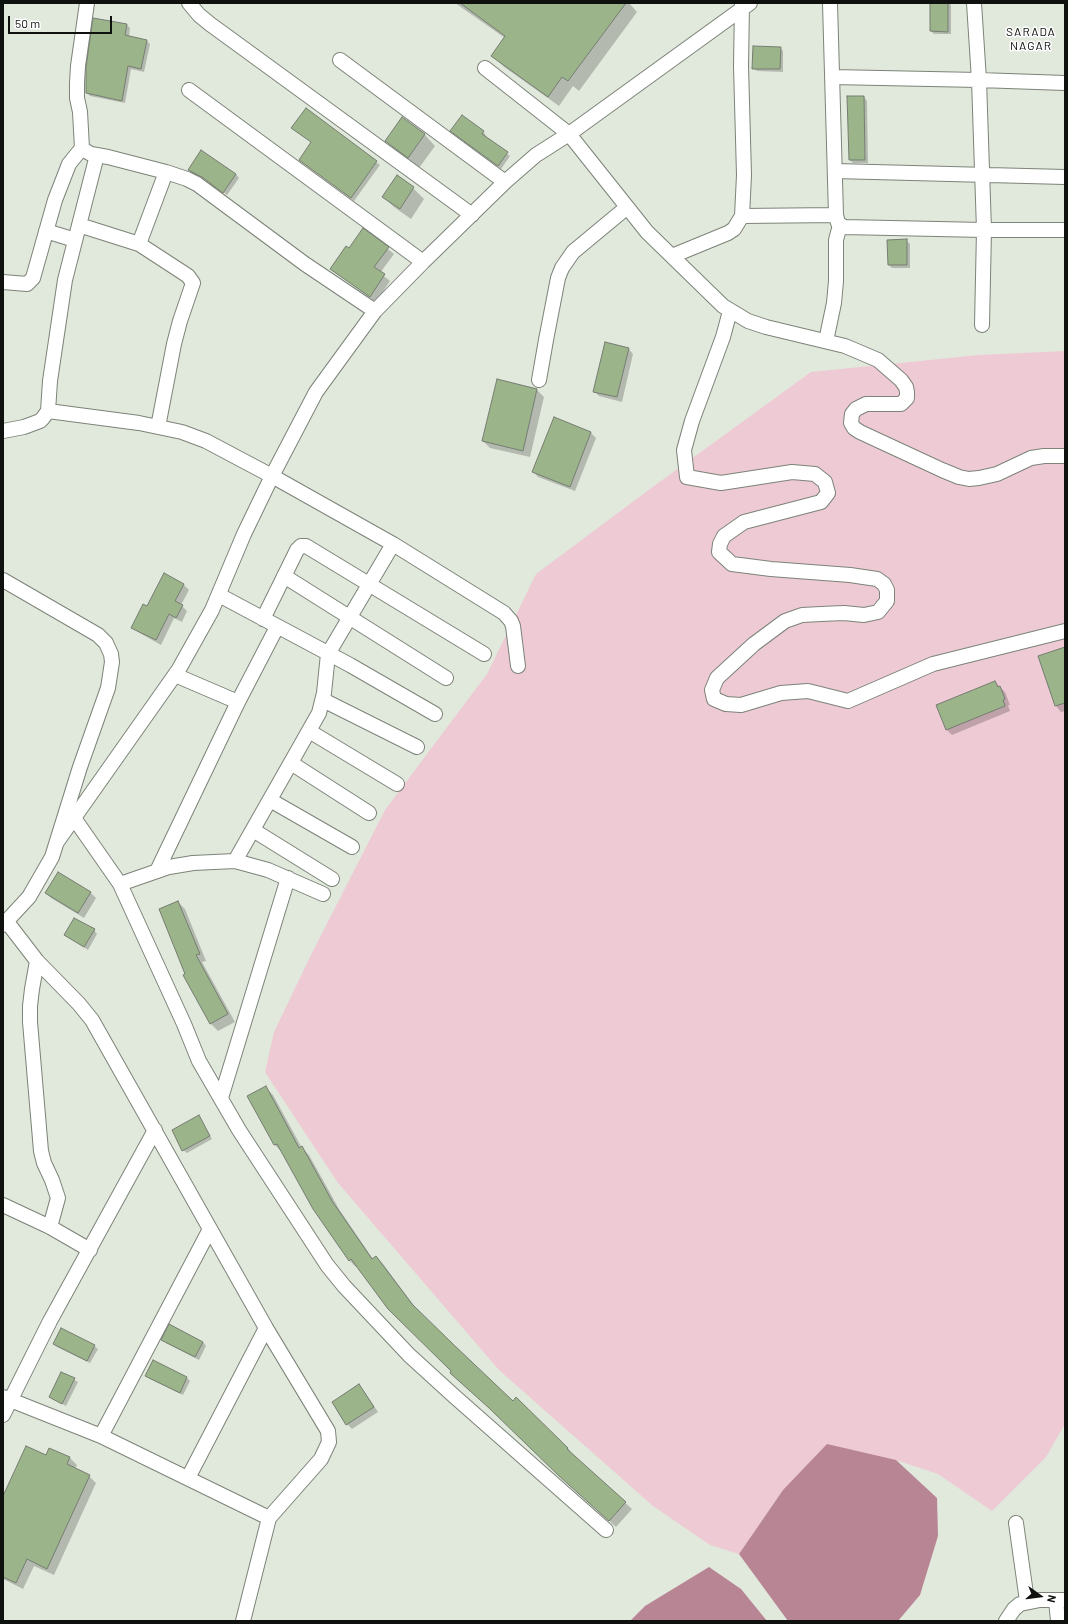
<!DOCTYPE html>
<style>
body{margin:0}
#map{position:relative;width:1068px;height:1624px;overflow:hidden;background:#e1e8dc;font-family:Barlow,sans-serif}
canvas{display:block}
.frame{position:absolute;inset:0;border:4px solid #0e110d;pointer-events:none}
.north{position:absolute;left:1020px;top:1576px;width:40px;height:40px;-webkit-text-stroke:3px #fff;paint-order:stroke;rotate:104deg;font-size:11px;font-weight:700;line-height:16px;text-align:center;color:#0e110d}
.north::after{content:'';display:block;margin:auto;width:14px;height:18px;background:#0e110d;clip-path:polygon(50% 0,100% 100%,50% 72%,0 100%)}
.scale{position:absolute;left:8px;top:16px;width:104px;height:18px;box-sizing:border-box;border:2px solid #0e110d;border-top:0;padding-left:5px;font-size:12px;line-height:14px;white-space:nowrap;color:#0e110d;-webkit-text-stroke:3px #fff;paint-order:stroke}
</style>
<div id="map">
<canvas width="1068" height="1624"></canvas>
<div class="frame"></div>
<div class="north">N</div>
<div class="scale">50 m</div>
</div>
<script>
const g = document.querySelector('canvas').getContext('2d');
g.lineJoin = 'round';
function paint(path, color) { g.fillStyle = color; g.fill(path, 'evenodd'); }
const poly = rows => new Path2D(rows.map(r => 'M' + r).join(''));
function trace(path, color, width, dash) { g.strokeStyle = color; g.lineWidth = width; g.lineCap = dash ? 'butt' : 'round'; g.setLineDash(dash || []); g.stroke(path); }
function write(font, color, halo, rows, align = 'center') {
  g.font = font + ' Barlow,sans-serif'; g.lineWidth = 3; g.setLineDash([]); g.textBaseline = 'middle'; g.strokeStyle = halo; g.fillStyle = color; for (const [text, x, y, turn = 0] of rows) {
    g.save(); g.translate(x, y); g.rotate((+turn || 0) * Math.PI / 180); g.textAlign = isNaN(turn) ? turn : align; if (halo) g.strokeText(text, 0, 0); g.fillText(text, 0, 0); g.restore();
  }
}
paint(poly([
 [1065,351,1065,1424,1046,1457,992,1511,938,1474,896,1460,783,1490,739,1554,710,1545,653,1506,499,1370,338,1183,265,1072,274,1032,311,955,385,810,487,674,536,574,654,486,811,372,979,355]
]), '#eecad4');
paint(poly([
 [827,1444,896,1460,937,1498,938,1536,920,1595,898,1621,788,1621,739,1554,783,1490],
 [709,1567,741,1589,767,1621,630,1621,645,1606]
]), '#b88594');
paint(poly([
 [455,3,629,3,637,12,579,91,573,86,559,106,503,66,493,55,505,38],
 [931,3,949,3,951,5,951,34,934,34,931,31],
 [94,19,127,25,130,28,129,37,147,41,150,44,144,72,131,69,125,103,90,96,87,93],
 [780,48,783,51,783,72,757,71,753,68],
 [864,97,867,101,868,163,853,163,850,160],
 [402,119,425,135,435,146,419,168,397,151,386,141],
 [483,132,486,135,485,137,510,156,501,169,455,134],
 [300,160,376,162,380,165,354,201],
 [189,170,236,174,239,178,227,195,206,180,192,173],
 [397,176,413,188,424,199,411,219,394,207,383,197],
 [363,230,394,254,380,273,390,281,376,302,338,274,332,269,349,249],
 [906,240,910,244,910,268,892,268,889,265],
 [628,348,633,354,622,402,599,396,594,391],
 [498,381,537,390,544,397,530,457,490,448,483,441],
 [554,418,591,433,596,438,575,491,538,477,533,471],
 [164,575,184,585,189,590,181,605,187,611,182,622,174,618,161,645,138,632,132,627,148,607],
 [1065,648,1065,711,1061,712,1056,706,1039,657],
 [995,682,1005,692,1010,705,1008,705,1010,711,952,735,947,730,937,705],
 [90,892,96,898,84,918,51,898,46,893],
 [178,902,185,909,206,961,202,962,235,1022,218,1031,211,1024,185,976,187,975],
 [94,930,97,934,88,950,65,935],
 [266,1088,273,1095,302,1148,309,1155,339,1209,373,1259,376,1257,383,1264,418,1311,513,1402,568,1448,574,1456,632,1509,616,1527,567,1482,456,1374,358,1267,356,1267,349,1260,282,1152,275,1145,249,1097],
 [199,1117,212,1139,187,1153,183,1150],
 [163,1340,203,1342,206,1346,199,1360,166,1343],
 [54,1343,94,1346,98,1349,90,1363,57,1347],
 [153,1361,187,1378,190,1381,183,1395,150,1379,146,1375],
 [62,1373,78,1382,66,1406,50,1397],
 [359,1386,364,1391,378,1412,352,1429,347,1424],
 [50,1449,70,1458,77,1465,75,1469,89,1476,96,1483,54,1575,34,1566,23,1589,3,1579,3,1498,46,1456]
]), '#0003');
const building = poly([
 [460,3,626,3,568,81,562,77,548,97,491,56,505,36,460,3],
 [930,3,948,3,948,32,930,31,930,3],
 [93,18,127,24,125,35,147,40,141,69,128,66,122,101,86,93,86,67,93,18],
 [753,46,781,47,780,69,752,69,753,46],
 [847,96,864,96,865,160,849,160,847,96],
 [306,108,377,161,351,198,299,160,311,142,291,128,306,108],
 [462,115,484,131,482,134,508,152,498,166,450,131,462,115],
 [402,117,425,134,408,158,385,141,402,117],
 [201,150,236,174,223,193,202,177,188,170,201,150],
 [397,175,414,187,400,209,382,197,397,175],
 [363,228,389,247,374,267,385,274,370,297,330,269,346,246,349,248,363,228],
 [907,239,907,265,888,265,887,240,907,239],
 [605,342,629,348,617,397,593,392,605,342],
 [497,379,537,389,523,451,482,441,497,379],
 [554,417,591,432,570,487,532,472,554,417],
 [164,573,184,584,175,601,183,605,176,618,169,614,156,640,131,628,143,604,147,606,164,573],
 [1065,647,1065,703,1055,706,1038,656,1065,647],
 [995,681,998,687,1000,686,1005,699,1003,700,1005,706,946,730,936,705,995,681],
 [58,872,91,892,78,913,45,893,58,872],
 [178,901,200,954,196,955,228,1014,210,1024,183,975,185,974,159,909,178,901],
 [74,918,95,929,84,947,64,935,74,918],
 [266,1086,299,1148,302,1146,332,1201,372,1259,376,1256,412,1304,454,1345,513,1401,516,1397,568,1448,567,1449,626,1502,609,1521,558,1475,489,1408,450,1373,451,1371,388,1309,351,1259,349,1261,313,1209,277,1144,274,1145,247,1096,266,1086],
 [199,1115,210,1136,182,1151,172,1130,199,1115],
 [169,1324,203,1342,195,1357,161,1340,169,1324],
 [61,1328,95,1345,87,1361,53,1344,61,1328],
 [153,1360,187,1377,180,1393,145,1376,153,1360],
 [61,1372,75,1378,62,1404,49,1397,61,1372],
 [359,1384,374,1407,346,1425,332,1402,359,1384],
 [26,1446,46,1455,49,1448,70,1457,67,1464,90,1475,47,1569,27,1559,16,1583,3,1577,3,1496,26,1446]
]);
paint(building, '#9bb489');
trace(building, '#757c71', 1);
const minor = poly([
 [87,3,78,66,77,83,77,98,80,112,82,148,84,150,91,154,108,157,166,172,187,179,197,184,305,264,375,311],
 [189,3,199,15,210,24,472,215],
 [830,3,836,215,838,223,844,227,984,230,979,80,1065,83],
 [340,60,505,182],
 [485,68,569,134,647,232,723,306,748,321,766,327,845,346,878,360,901,380,906,387,907,392,907,398,901,404,866,404,856,409,852,414,851,423,854,428,860,432,942,470,959,477,969,479,979,478,997,474,1031,458,1044,456,1065,456],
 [832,77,979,80,974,3],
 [189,90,423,262],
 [835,171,1065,177],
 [742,216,836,215],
 [79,225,139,244,182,272,188,276,193,283,180,321,174,344,158,427],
 [46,231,75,240],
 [139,244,166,172],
 [672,256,728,233,734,229,742,216,744,175,741,66,742,4],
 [3,282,27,284,33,278,55,200,69,164,82,148],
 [730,311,723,337,692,421,684,450,687,477,721,483,792,472,815,474,825,482,828,493,821,502,744,522,724,536,720,544,719,552,732,564,771,569,850,575,877,579,884,584,887,590,887,601,878,612,864,615,844,613,821,614,802,615,785,621,754,644,717,678,712,690,714,699,726,704,741,705,781,693,808,691,848,701,933,664,1065,631],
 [982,325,984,230,1065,230],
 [826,341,834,303,836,281,836,240,840,225],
 [539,380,546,340,558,278,562,268,573,252,626,208],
 [48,411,139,423,182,432,206,441,272,476,393,544,504,613,511,621,513,626,518,666],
 [3,431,24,427,40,421,43,418,48,411,50,381,65,280,97,155],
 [284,576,446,678],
 [3,580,98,635,106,643,111,654,112,662,108,688,80,767,52,857,29,897,3,925],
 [219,595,350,665,435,714],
 [263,619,297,550,301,546,306,546,484,654],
 [175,675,238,702],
 [323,700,417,747],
 [309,731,397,784],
 [291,763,369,813],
 [270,800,352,847],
 [74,818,120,884,184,1024,199,1061,239,1130,327,1265,344,1286,409,1355,454,1396,606,1530],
 [253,830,332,879],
 [57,842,179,669,212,610,244,534,272,476,316,392,375,311,423,262,505,182,536,155,569,134,750,3],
 [235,861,319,713,324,693,328,654,393,544],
 [157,871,238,702,277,627],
 [120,884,169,867,193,863,235,861,268,870,323,894],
 [7,922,37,961,79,1004,92,1020,266,1328,328,1431,329,1442,321,1459,269,1518,243,1621],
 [37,961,32,989,30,1006,30,1022,41,1151,44,1163,52,1180,58,1198,50,1227],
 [221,1098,288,878],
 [3,1205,50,1227,90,1250],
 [3,1397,101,1436,269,1518],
 [3,1415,50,1321,155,1130],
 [101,1436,210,1229],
 [188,1478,266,1328],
 [1016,1523,1027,1601],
 [1056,1600,1058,1621],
 [1006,1621,1014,1609,1020,1604,1040,1600,1065,1600]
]);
trace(minor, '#7c8378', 16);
trace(minor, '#fff', 14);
g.letterSpacing = '1px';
write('12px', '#0e110d', '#fff', [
 ["SARADA",1031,32],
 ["NAGAR",1031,46]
]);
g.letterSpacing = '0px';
</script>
